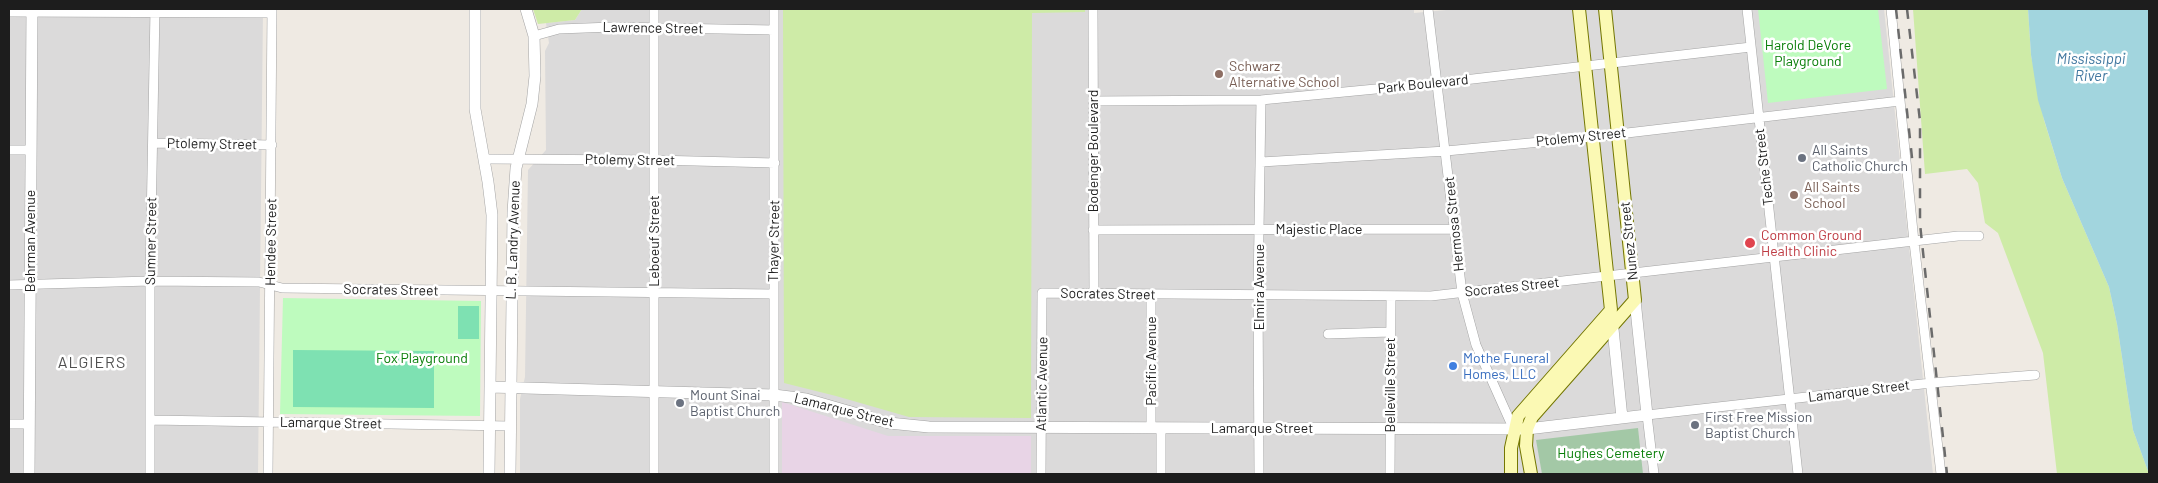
<!DOCTYPE html>
<style>
body{margin:0}
#map{position:relative;width:2158px;height:483px;overflow:hidden;background:#efeae3;font-family:Barlow,sans-serif}
canvas{display:block}
.frame{position:absolute;inset:0;border:10px solid #1d1d1d;pointer-events:none}
</style>
<div id="map">
<canvas width="2158" height="483"></canvas>
<div class="frame"></div>
</div>
<script>
const g = document.querySelector('canvas').getContext('2d');
g.lineJoin = 'round';
function paint(path, color) { g.fillStyle = color; g.fill(path, 'evenodd'); }
const poly = rows => new Path2D(rows.map(r => 'M' + r).join(''));
function trace(path, color, width, dash) { g.strokeStyle = color; g.lineWidth = width; g.lineCap = dash ? 'butt' : 'round'; g.setLineDash(dash || []); g.stroke(path); }
function write(font, color, halo, rows, align = 'center') {
  g.font = font + ' Barlow,sans-serif'; g.lineWidth = 5; g.setLineDash([]); g.textBaseline = 'middle'; g.strokeStyle = halo; g.fillStyle = color; for (const [text, x, y, turn = 0] of rows) {
    g.save(); g.translate(x, y); g.rotate((+turn || 0) * Math.PI / 180); g.textAlign = isNaN(turn) ? turn : align; if (halo) g.strokeText(text, 0, 0); g.fillText(text, 0, 0); g.restore();
  }
}
paint(poly([
 [9,9,263,9,258,474,9,474],
 [582,9,1414,9,1414,13,1457,9,1884,9,1933,474,520,474,520,399,525,377,528,170,546,150,545,51,549,43,546,23,575,20]
]), '#dbdada');
paint(poly([
 [782,402,888,436,1031,436,1031,474,782,474]
]), '#e8d4e6');
paint(poly([
 [533,9,582,9,575,20,538,24],
 [783,9,1085,9,1085,12,1032,13,1031,418,909,417,836,396,784,383],
 [1913,9,2028,9,2031,55,2044,120,2062,178,2109,287,2117,324,2133,430,2149,474,2057,474,2043,353,1998,233,1985,223,1978,183,1967,169,1925,174]
]), '#ceeba7');
paint(poly([
 [1638,428,1643,474,1542,474,1536,440]
]), '#a3c8a6');
paint(poly([
 [1758,9,1878,9,1887,89,1768,103],
 [283,298,481,301,480,416,280,414]
]), '#befbbe');
paint(poly([
 [458,306,479,306,479,339,458,339],
 [293,350,434,351,434,408,293,407]
]), '#7ee1b2');
paint(poly([
 [2028,9,2149,9,2149,474,2133,430,2117,324,2109,287,2062,178,2038,100,2031,55]
]), '#a2d5de');
const minor = poly([
 [654,9,654,474],
 [1093,9,1094,294],
 [1428,9,1462,293,1476,345,1514,430],
 [1747,9,1798,474],
 [1891,9,1914,242,1941,474],
 [9,12,272,13],
 [534,36,559,29,612,27,774,30],
 [1093,101,1261,100,1438,83,1751,47],
 [153,143,272,145],
 [9,150,30,150],
 [485,159,654,160,775,163],
 [1261,162,1446,151,1593,137,1900,101],
 [1093,230,1454,229],
 [9,285,150,281,259,282,282,288,773,294],
 [1328,334,1390,332],
 [151,420,510,426],
 [9,424,29,424],
 [1151,428,1151,294],
 [1161,428,1161,474],
 [150,474,150,281,155,9],
 [268,474,272,9],
 [774,474,774,9],
 [1041,474,1042,293,1431,296,1958,236,1979,236],
 [1259,474,1258,294,1261,100],
 [1390,474,1391,296],
 [1654,474,1647,415,1931,383,2035,375]
]);
const tertiary = poly([
 [475,9,475,109,488,182,492,215,489,474],
 [1612,319,1622,418],
 [490,387,774,395,806,399,889,423,929,427,1527,429,1647,415,1635,300],
 [29,474,32,9],
 [510,474,513,212,516,168,532,104,535,76,534,36,526,9]
]);
const secondary = poly([
 [1511,474,1511,448,1518,416,1611,310,1579,9],
 [1531,474,1526,446,1527,429,1532,417,1635,300,1605,9]
]);
trace(minor, '#a4a4a4', 10);
trace(tertiary, '#a4a4a4', 12);
trace(secondary, '#747702', 14);
trace(minor, '#fff', 9);
trace(tertiary, '#fff', 11);
trace(secondary, '#fbf9b4', 12);
trace(poly([
 [1896,9,1913,167],
 [1907,9,1920,121,1920,224,1947,474]
]), '#6b6b6b', 2.5, [10, 10]);
for (const [x, y, r, color] of [
 [1219,74,5,"#8d6e63"],
 [1802,158,5,"#6b7280"],
 [1794,195,5,"#8d6e63"],
 [1750,243,6,"#e0444e"],
 [1453,366,5,"#3f7fe0"],
 [680,403,5,"#6b7280"],
 [1695,425,5,"#6b7280"]
]) { const dot = new Path2D(); dot.arc(x, y, r, 0, 2 * Math.PI); g.fillStyle = color; g.fill(dot); trace(dot, '#fff', 2); }
write('14px', '#1d1d1d', '#fff', [
 ["Lawrence Street",653,28,1],
 ["Park Boulevard",1423,84,-6],
 ["Ptolemy Street",1581,137,-6],
 ["Ptolemy Street",212,144,1],
 ["Bodenger Boulevard",1093,151,-90],
 ["Ptolemy Street",630,160,1],
 ["Teche Street",1764,167,-97],
 ["Hermosa Street",1454,224,-96],
 ["Majestic Place",1319,229],
 ["L. B. Landry Avenue",513,240,-88],
 ["Behrman Avenue",30,241,-90],
 ["Sumner Street",151,241,-89],
 ["Leboeuf Street",654,241,-90],
 ["Thayer Street",774,241,-89],
 ["Nunez Street",1629,241,-96],
 ["Hendee Street",271,242,-89],
 ["Elmira Avenue",1259,287,-90],
 ["Socrates Street",1512,287,-6],
 ["Socrates Street",391,290,1],
 ["Socrates Street",1108,294,1],
 ["Pacific Avenue",1151,361,-90],
 ["Atlantic Avenue",1042,384,-89],
 ["Belleville Street",1390,385,-90],
 ["Lamarque Street",1859,391,-7],
 ["Lamarque Street",844,410,14],
 ["Lamarque Street",331,423,1],
 ["Lamarque Street",1262,428]
]);
write('14px', '#087e08', '#fff', [
 ["Harold DeVore",1808,45],
 ["Playground",1808,61],
 ["Fox Playground",422,358],
 ["Hughes Cemetery",1611,453]
]);
write('14px', '#785e54', '#fff', [
 ["Schwarz",1229,66],
 ["Alternative School",1229,82],
 ["All Saints",1804,187],
 ["School",1804,203]
], 'left');
write('14px', '#5b616d', '#fff', [
 ["All Saints",1812,150],
 ["Catholic Church",1812,166],
 ["Mount Sinai",690,395],
 ["Baptist Church",690,411],
 ["First Free Mission",1705,417],
 ["Baptist Church",1705,433]
], 'left');
write('14px', '#be3a42', '#fff', [
 ["Common Ground",1761,235],
 ["Health Clinic",1761,251]
], 'left');
write('14px', '#366cbe', '#fff', [
 ["Mothe Funeral",1463,358],
 ["Homes, LLC",1463,374]
], 'left');
write('italic 15px', '#4278a0', '#fff', [
 ["Mississippi",2091,59],
 ["River",2091,76]
]);
g.letterSpacing = '1px';
write('16px', '#505050', '#fff', [
 ["ALGIERS",92,363]
]);
g.letterSpacing = '0px';
</script>
